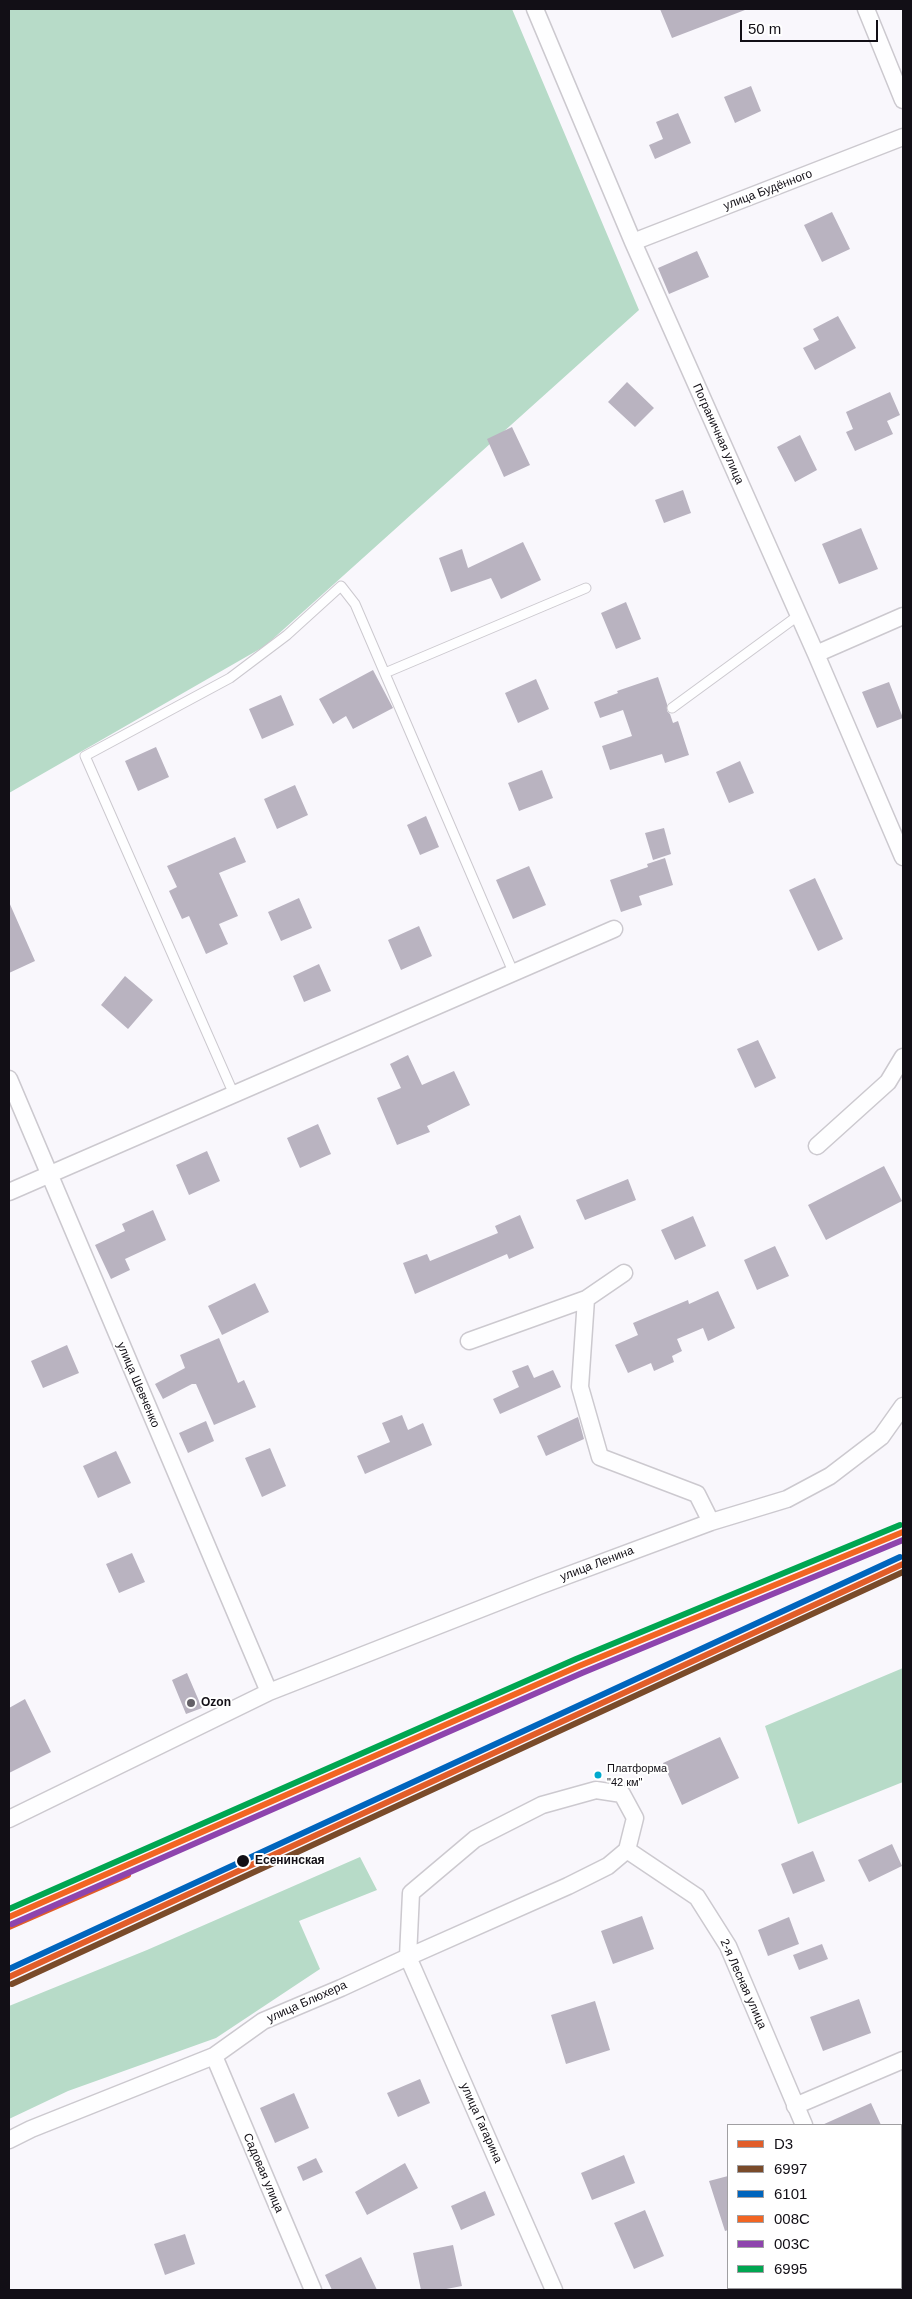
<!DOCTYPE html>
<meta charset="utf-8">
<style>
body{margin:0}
#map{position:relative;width:912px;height:2299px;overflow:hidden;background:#f9f7fc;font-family:Helvetica,sans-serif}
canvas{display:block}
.frame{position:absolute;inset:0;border:10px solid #120f16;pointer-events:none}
.legend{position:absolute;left:727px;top:2124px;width:175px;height:165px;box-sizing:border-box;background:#fff;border:1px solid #a09fa2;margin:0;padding:6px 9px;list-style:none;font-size:15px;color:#120f16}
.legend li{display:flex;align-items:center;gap:10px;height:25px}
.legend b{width:25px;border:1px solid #a09fa2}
.scale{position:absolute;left:740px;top:20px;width:138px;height:22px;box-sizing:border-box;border:2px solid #120f16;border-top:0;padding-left:6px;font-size:15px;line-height:18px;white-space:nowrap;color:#120f16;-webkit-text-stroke:4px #fff;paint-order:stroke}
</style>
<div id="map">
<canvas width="912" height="2299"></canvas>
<div class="frame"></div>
<ul class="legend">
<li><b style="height:6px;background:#e15d29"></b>D3</li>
<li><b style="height:6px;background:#7a4b2a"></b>6997</li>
<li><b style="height:6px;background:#0065bd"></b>6101</li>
<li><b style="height:6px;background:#f26522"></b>008С</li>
<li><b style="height:6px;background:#8e44ad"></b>003С</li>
<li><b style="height:6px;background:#00a651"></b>6995</li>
</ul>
<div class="scale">50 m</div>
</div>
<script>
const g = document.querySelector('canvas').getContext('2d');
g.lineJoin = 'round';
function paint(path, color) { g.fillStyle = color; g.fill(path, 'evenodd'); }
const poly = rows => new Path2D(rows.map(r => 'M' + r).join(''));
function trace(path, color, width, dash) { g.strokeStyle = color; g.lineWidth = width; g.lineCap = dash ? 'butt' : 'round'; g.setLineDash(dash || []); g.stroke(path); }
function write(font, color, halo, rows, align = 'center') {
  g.font = font + ' Helvetica,sans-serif'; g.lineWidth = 4; g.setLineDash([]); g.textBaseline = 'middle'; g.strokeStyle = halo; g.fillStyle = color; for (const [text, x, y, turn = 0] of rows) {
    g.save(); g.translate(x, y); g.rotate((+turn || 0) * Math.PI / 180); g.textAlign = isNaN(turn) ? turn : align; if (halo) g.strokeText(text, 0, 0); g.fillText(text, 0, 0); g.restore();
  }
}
paint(poly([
 [9,9,512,9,639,310,265,646,9,793],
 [903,1668,903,1782,798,1824,765,1726],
 [360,1857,377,1890,299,1921,320,1969,216,2038,68,2091,9,2119,9,2006,147,1950]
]), '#b7dbc8');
paint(poly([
 [660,9,745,9,745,10,672,38],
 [751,86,761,111,735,123,724,97],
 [678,113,691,143,655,159,649,145,663,139,656,122],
 [832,212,850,249,822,262,804,225],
 [697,251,709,277,669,294,658,268],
 [838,316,856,348,815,370,803,348,819,340,813,329],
 [627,382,654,408,635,427,608,402],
 [890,392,900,415,887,421,893,434,855,451,846,432,853,429,846,412],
 [512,427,530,465,504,477,487,439],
 [800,435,817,470,795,482,777,447],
 [683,490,691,513,664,523,655,500],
 [861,528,878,569,839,584,822,544],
 [523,542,541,580,501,599,491,578,451,592,439,558,462,549,468,568],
 [626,602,641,639,616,649,601,613],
 [373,670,393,708,353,729,346,716,333,724,319,699],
 [658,677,667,704,667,711,670,714,673,723,678,721,689,755,665,763,662,754,610,770,602,746,632,736,623,710,600,718,594,702,618,693,617,691],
 [536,679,549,709,518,723,505,693],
 [889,682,903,718,877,728,862,692],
 [281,695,294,725,262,739,249,709],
 [156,747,169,777,138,791,125,761],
 [740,761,754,793,729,803,716,772],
 [542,770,553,798,519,811,508,783],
 [295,785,308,815,277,829,264,799],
 [426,816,439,847,420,855,407,825],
 [664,828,671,854,653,860,645,833],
 [235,837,246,862,219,873,238,916,219,924,228,944,206,954,189,916,182,919,169,891,177,887,167,866],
 [665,858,673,885,639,896,642,905,621,912,610,880,648,867,647,864],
 [529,866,546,905,513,919,496,880],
 [815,878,843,939,818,951,789,890],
 [299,898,312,928,281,941,268,912],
 [9,902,35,961,9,973],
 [419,926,432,956,401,970,388,940],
 [319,964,331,991,304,1002,293,976],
 [125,976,153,1000,128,1029,101,1005],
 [758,1040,776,1078,755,1088,737,1049],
 [408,1055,422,1085,454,1071,470,1105,427,1126,430,1132,397,1145,377,1098,401,1088,390,1064],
 [318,1124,331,1154,300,1168,287,1138],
 [207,1151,220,1181,189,1195,176,1165],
 [884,1166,902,1201,826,1240,808,1205],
 [628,1179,636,1200,585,1220,576,1200],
 [153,1210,166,1240,125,1259,130,1270,111,1279,95,1245,125,1231,122,1224],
 [520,1215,534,1248,509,1259,507,1254,415,1294,403,1263,427,1254,430,1261,498,1233,495,1226],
 [693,1216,706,1246,675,1260,661,1230],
 [775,1246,789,1276,757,1290,744,1260],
 [255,1283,269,1312,222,1335,208,1306],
 [718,1291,735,1328,708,1341,703,1328,677,1339,682,1351,672,1356,674,1362,654,1371,651,1363,628,1373,615,1345,638,1335,633,1323,688,1300,689,1304],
 [219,1338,238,1383,244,1380,256,1407,214,1425,196,1384,192,1384,163,1399,155,1384,185,1368,180,1355],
 [67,1345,79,1373,43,1388,31,1361],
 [528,1365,534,1378,553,1370,561,1387,500,1414,493,1399,519,1387,512,1371],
 [402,1415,408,1430,423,1423,432,1445,365,1474,357,1456,390,1442,382,1423],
 [578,1417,584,1439,546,1456,537,1436],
 [206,1421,214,1441,188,1453,179,1433],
 [270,1448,286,1486,262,1497,245,1458],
 [116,1451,131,1483,98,1498,83,1466],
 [132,1553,145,1582,119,1593,106,1564],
 [187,1673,202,1708,186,1714,172,1680],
 [25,1699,51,1752,9,1773,9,1708],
 [720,1737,739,1778,682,1805,663,1763],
 [892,1844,902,1866,869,1882,858,1860],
 [813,1851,825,1881,793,1894,781,1864],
 [642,1916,654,1949,613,1964,601,1931],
 [789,1917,799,1944,768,1956,758,1930],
 [822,1944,828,1959,799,1970,793,1955],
 [859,1999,871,2033,823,2051,810,2017],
 [595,2001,610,2050,566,2064,551,2015],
 [420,2079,430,2103,398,2117,387,2093],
 [294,2093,309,2128,275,2143,260,2108],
 [871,2103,881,2125,822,2125],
 [624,2155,635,2183,592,2200,581,2173],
 [316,2158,323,2172,303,2181,297,2167],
 [405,2163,418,2188,367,2215,355,2192],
 [728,2176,728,2230,725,2231,709,2181],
 [485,2191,495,2215,461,2230,451,2206],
 [645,2210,664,2256,634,2269,614,2223],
 [185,2234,195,2264,165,2275,154,2244],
 [453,2245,462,2286,441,2290,421,2290,413,2253],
 [361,2257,377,2290,332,2290,325,2275]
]), '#b9b3c0');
const service = poly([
 [385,673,586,588],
 [672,708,799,615],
 [232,1090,85,756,230,678,287,635,341,586,355,604,514,974]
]);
const minor = poly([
 [535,9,633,242,816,654,903,857],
 [866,9,903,100],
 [633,242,903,137],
 [816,654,903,616],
 [9,1079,269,1692],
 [817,1146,888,1082,903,1057],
 [9,1192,614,929],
 [586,1299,580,1387,600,1457,697,1494,711,1522],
 [469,1341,586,1299,624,1273],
 [9,1819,269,1692,539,1586,711,1522,787,1499,830,1476,881,1437,903,1406],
 [627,1850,697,1897,728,1946,804,2125],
 [214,2056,313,2290],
 [795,2106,903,2060],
 [9,2140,31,2129,214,2056,263,2021,341,1988,408,1957,568,1886,608,1866,627,1850,635,1818,622,1794,596,1790,542,1805,475,1839,411,1893,408,1957,554,2290],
 [877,2288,878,2290]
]);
trace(service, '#ccc9cf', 11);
trace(minor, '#ccc9cf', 19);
trace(service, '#fefeff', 9);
trace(minor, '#fefeff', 16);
trace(poly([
 [9,1927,128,1875],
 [9,1977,903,1564]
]), '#e15d29', 6);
trace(poly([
 [12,1984,903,1572]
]), '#7a4b2a', 6);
trace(poly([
 [9,1969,900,1557]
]), '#0065bd', 6);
trace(poly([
 [9,1917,579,1666,903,1532]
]), '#f26522', 6);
trace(poly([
 [12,1924,582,1673,903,1540]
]), '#8e44ad', 6);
trace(poly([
 [9,1909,576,1659,900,1525]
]), '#00a651', 6);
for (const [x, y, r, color] of [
 [191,1703,5,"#636066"],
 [598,1775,4.5,"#00a9ce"],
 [243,1861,7,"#120f16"]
]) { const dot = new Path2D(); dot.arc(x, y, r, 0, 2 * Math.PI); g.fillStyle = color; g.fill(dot); trace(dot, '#fff', 2); }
write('11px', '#120f16', '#fff', [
 ["Платформа",607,1769],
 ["\"42 км\"",607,1783]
], 'left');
write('12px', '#120f16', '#fff', [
 ["улица Будённого",768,190,-21],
 ["Пограничная улица",718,434,66],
 ["улица Шевченко",138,1385,67],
 ["улица Ленина",597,1564,-21],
 ["2-я Лесная улица",743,1984,66],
 ["улица Блюхера",307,2002,-24],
 ["улица Гагарина",481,2123,66],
 ["Садовая улица",263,2173,67]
]);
write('bold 12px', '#120f16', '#fff', [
 ["Ozon",201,1703]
], 'left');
write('bold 12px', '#120f16', '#fff', [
 ["Есенинская",255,1861]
], 'left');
</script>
